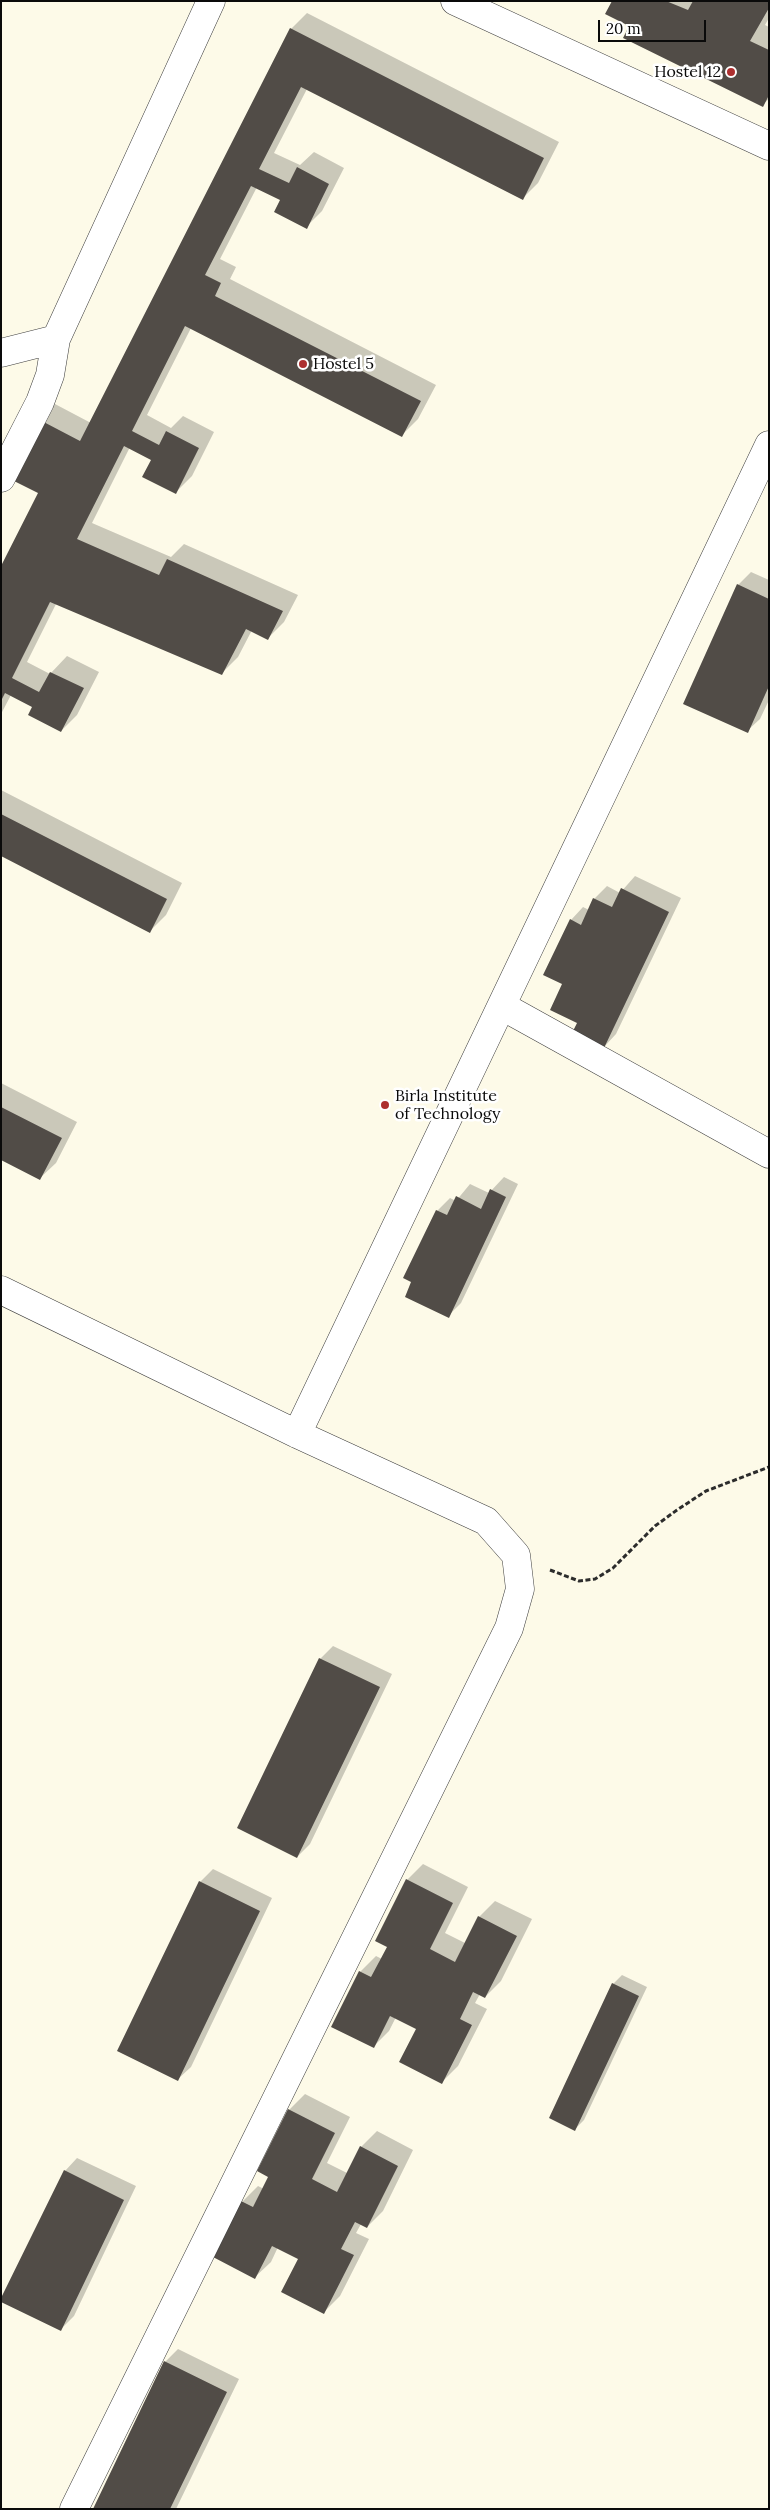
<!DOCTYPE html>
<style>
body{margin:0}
#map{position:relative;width:770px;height:2510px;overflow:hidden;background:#fdfae8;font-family:Lora,serif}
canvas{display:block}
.frame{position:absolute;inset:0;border:2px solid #0a0a0a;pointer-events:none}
.scale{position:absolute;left:598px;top:20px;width:108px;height:22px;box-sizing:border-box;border:2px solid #0a0a0a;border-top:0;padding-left:6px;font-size:15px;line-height:18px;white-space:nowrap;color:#0a0a0a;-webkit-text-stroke:4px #fff;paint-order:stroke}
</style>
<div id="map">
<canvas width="770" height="2510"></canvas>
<div class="frame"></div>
<div class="scale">20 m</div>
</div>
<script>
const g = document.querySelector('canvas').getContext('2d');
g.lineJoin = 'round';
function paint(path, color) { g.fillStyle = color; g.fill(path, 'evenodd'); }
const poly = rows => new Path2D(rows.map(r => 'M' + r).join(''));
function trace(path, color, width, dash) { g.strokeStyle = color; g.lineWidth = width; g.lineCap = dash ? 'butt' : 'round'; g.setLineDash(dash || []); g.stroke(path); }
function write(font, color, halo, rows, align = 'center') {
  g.font = font + ' Lora,serif'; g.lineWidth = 5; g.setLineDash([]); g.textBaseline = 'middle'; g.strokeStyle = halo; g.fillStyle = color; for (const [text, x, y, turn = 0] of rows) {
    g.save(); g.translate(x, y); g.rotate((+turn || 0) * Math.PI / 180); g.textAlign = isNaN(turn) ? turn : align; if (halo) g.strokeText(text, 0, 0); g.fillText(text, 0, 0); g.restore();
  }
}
paint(poly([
 [614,1,769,1,769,18,765,25,769,27,769,99,762,105,631,25],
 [307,13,559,142,538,183,522,199,307,89,274,153,300,165,314,152,344,168,322,211,306,227,282,200,257,187,220,259,236,267,230,279,436,385,418,419,402,435,191,328,147,415,171,428,183,416,214,432,192,476,176,492,153,459,130,447,92,523,171,557,184,544,298,595,284,622,268,638,252,630,238,657,222,673,56,604,27,662,50,674,67,656,99,672,77,715,61,731,34,706,11,695,1,714,1,567,40,493,39,420,55,404,91,423,291,29],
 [751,572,769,580,769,700,760,719,747,731,738,585],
 [1,790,182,883,166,915,150,931,1,855],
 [635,876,681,898,616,1034,604,1047,578,1022,564,984,571,920,583,907,589,910,594,899,607,886,620,893],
 [1,1083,77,1122,56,1163,40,1178,1,1159],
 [504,1177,518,1184,461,1303,448,1316,437,1211,450,1198,456,1201,470,1184,489,1193],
 [333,1646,392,1674,310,1844,297,1857,238,1828,320,1659],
 [423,1864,468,1887,445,1933,465,1943,479,1917,495,1901,532,1919,501,1981,485,1997,480,1994,475,2003,487,2009,458,2066,442,2082,418,2028,396,2017,389,2031,373,2047,333,2026,360,1972,376,1956,382,1959,389,1946,407,1880],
 [213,1869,272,1898,191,2067,178,2079,200,1882],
 [622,1975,647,1987,584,2120,575,2129,613,1984],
 [305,2094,350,2117,327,2163,347,2173,361,2147,377,2131,413,2150,383,2211,367,2227,361,2224,356,2233,369,2239,340,2296,324,2312,299,2259,278,2247,271,2262,255,2277,242,2202,258,2186,264,2189,270,2176,289,2110],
 [77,2158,136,2186,74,2316,61,2329,65,2171],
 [178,2349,239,2379,176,2509,94,2509,165,2362]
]), '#0003');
paint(poly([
 [612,1,666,1,688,10,693,1,769,1,769,8,750,41,769,50,769,95,763,107,623,38,629,26,605,14],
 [290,28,544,158,523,200,301,87,259,169,289,183,297,167,329,184,307,229,274,212,280,200,251,186,205,275,221,283,215,296,421,401,402,437,185,326,132,431,159,445,166,431,199,448,176,494,142,477,151,460,124,446,77,539,159,575,167,559,283,611,268,640,246,629,222,675,50,602,12,678,39,692,50,672,84,688,61,732,28,715,32,707,5,693,1,701,1,566,38,493,8,478,38,419,80,441],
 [737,584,769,599,769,686,748,733,683,704],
 [1,814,167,899,150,933,1,856],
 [621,888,669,912,604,1048,572,1033,577,1023,550,1010,562,984,543,975,570,919,581,925,593,898,612,907],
 [1,1107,62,1138,40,1180,1,1160],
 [490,1189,506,1197,449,1318,405,1297,411,1282,403,1278,436,1210,447,1215,456,1196,481,1209],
 [319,1658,380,1687,297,1858,237,1828],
 [406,1879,453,1903,430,1949,455,1962,478,1916,517,1936,485,1998,473,1992,460,2019,472,2025,442,2084,399,2062,416,2029,390,2016,374,2048,331,2027,359,1971,371,1977,387,1947,375,1941],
 [199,1881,260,1911,178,2081,117,2051],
 [612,1983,639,1996,575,2131,549,2118],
 [288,2109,335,2133,312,2179,337,2192,360,2146,398,2166,367,2228,355,2222,341,2249,354,2255,324,2314,281,2292,298,2259,272,2246,255,2279,213,2257,241,2201,253,2207,268,2177,257,2171],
 [64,2170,124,2200,61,2331,1,2302,1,2298],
 [164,2361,227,2392,170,2509,93,2509]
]), '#514c47');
const minor = poly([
 [455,1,769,146],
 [1,353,56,339],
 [1,478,40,402,50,375,56,339,211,1],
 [502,1006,769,1154],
 [1,1290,297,1434,486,1521,516,1555,520,1589,509,1628,74,2509],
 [297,1434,769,445]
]);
trace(minor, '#3d3d3d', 29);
trace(poly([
 [550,1570,579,1581,595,1579,613,1568,655,1526,677,1510,706,1491,769,1467]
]), '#2c2c2c', 3, [5, 2.5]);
trace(minor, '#fff', 28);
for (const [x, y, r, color] of [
 [731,72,5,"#ad2f2f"],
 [303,364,5,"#ad2f2f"],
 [385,1105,5,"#ad2f2f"]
]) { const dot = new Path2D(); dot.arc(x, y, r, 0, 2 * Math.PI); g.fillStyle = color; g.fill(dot); trace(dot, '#fff', 2); }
write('16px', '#0a0a0a', '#fff', [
 ["Hostel 12",721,72,"right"],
 ["Hostel 5",313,364],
 ["Birla Institute",395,1096],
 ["of Technology",395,1114]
], 'left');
</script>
